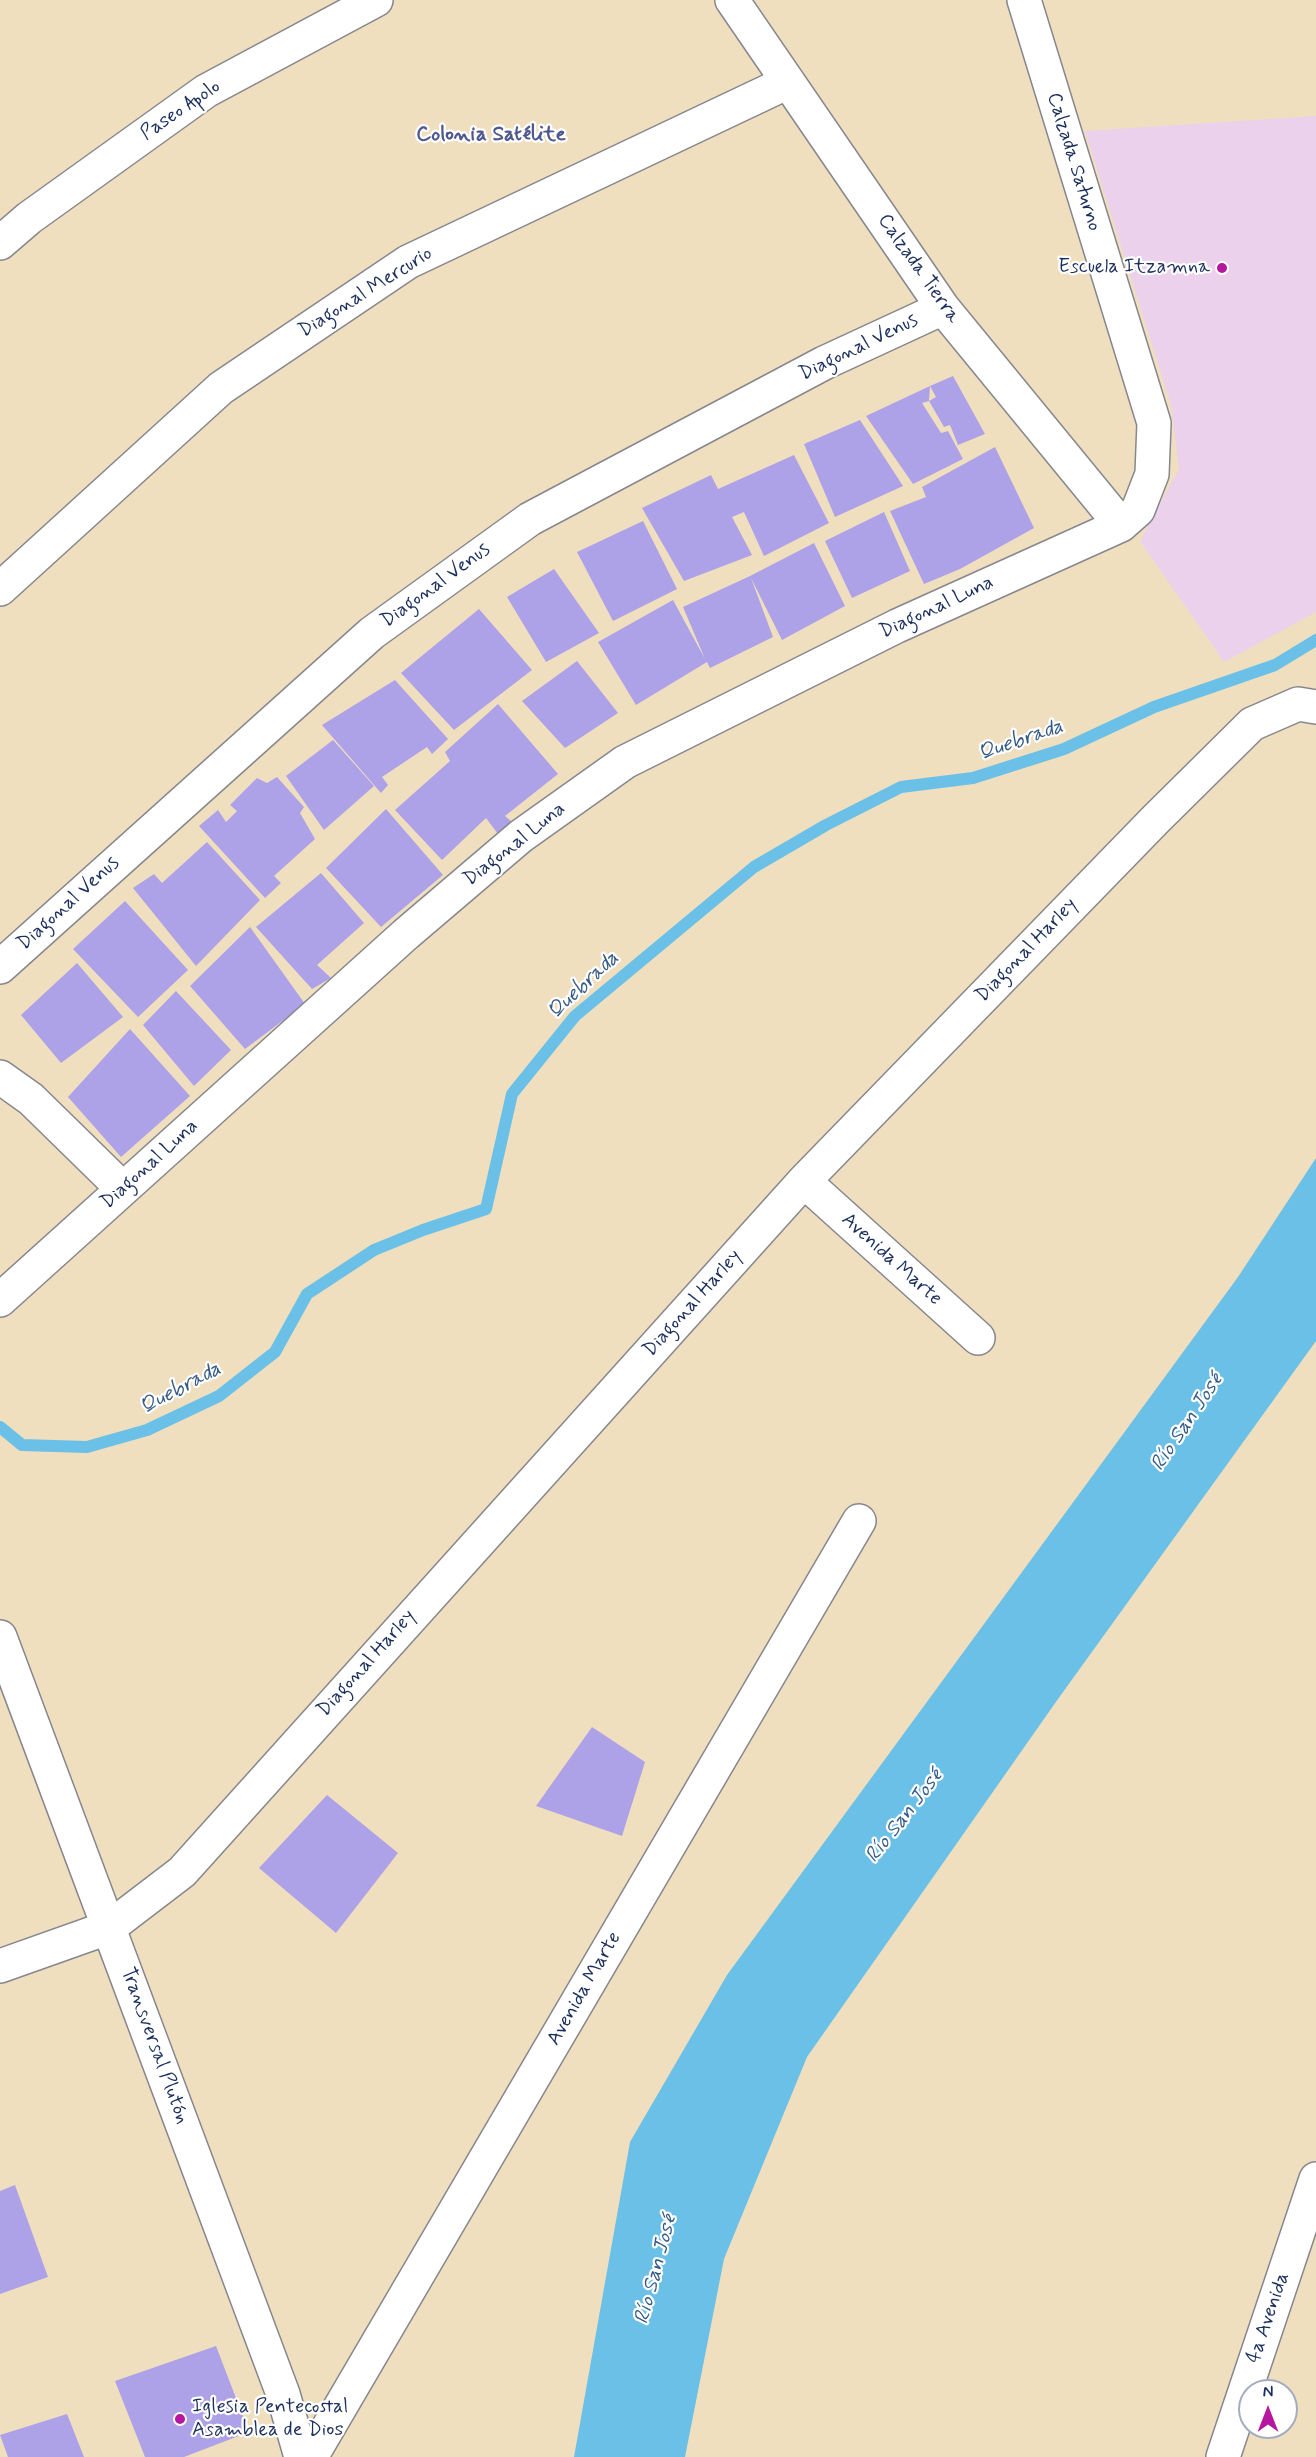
<!DOCTYPE html>
<meta charset="utf-8">
<style>
body{margin:0}
#map{position:relative;width:1316px;height:2457px;overflow:hidden;background:#f0dfbf;font-family:Mynerve,sans-serif}
canvas{display:block}
.north{position:absolute;left:1238px;top:2379px;width:60px;height:60px;box-sizing:border-box;background:#fff;border:2px solid #a4acbf;border-radius:50%;rotate:0deg;font-size:16px;font-weight:700;line-height:24px;text-align:center;color:#1b2f5e}
.north::after{content:'';display:block;margin:auto;width:21px;height:27px;background:#b5179e;clip-path:polygon(50% 0,100% 100%,50% 72%,0 100%)}
</style>
<div id="map">
<canvas width="1316" height="2457"></canvas>
<div class="north">N</div>
</div>
<script>
const g = document.querySelector('canvas').getContext('2d');
g.lineJoin = 'round';
function paint(path, color) { g.fillStyle = color; g.fill(path, 'evenodd'); }
const poly = rows => new Path2D(rows.map(r => 'M' + r).join(''));
function trace(path, color, width, dash) { g.strokeStyle = color; g.lineWidth = width; g.lineCap = dash ? 'butt' : 'round'; g.setLineDash(dash || []); g.stroke(path); }
function write(font, color, halo, rows, align = 'center') {
  g.font = font + ' Mynerve,sans-serif'; g.lineWidth = 4.5; g.setLineDash([]); g.textBaseline = 'middle'; g.strokeStyle = halo; g.fillStyle = color; for (const [text, x, y, turn = 0] of rows) {
    g.save(); g.translate(x, y); g.rotate((+turn || 0) * Math.PI / 180); g.textAlign = isNaN(turn) ? turn : align; if (halo) g.strokeText(text, 0, 0); g.fillText(text, 0, 0); g.restore();
  }
}
paint(poly([
 [1316,116,1316,612,1224,662,1140,541,1179,469,1171,405,1085,131]
]), '#ebd1eb');
paint(poly([
 [1316,1158,1316,1341,1058,1699,807,2057,724,2259,685,2457,574,2457,630,2142,727,1975,1238,1277]
]), '#6ac0e7');
trace(poly([
 [0,1427,22,1445,87,1447,147,1430,219,1396,275,1352,307,1294,374,1250,423,1230,486,1209,512,1094,575,1016,754,867,826,825,901,787,973,778,1064,749,1154,707,1275,665,1316,640]
]), '#6ac0e7', 12);
paint(poly([
 [953,376,985,434,958,445,950,425,944,427,929,401,936,397,930,386,929,401,922,403,941,433,948,431,963,459,913,484,866,416,930,386],
 [860,420,903,486,835,517,804,444],
 [995,447,1034,528,960,569,924,584,890,511,926,497,922,487],
 [794,455,829,523,764,556,744,512,732,517,752,555,684,581,642,508,711,475,718,489],
 [884,512,910,571,852,598,825,541],
 [643,521,677,589,613,621,577,552],
 [814,543,845,606,782,640,751,578,773,637,710,668,707,662,636,705,598,642,673,600,705,659,683,607,750,576],
 [554,569,599,633,546,662,507,597],
 [479,609,532,670,454,730,401,673],
 [577,661,618,713,565,748,522,701],
 [395,680,448,739,432,754,427,747,382,777,388,785,381,793,322,725],
 [498,704,558,774,505,816,511,821,498,834,486,818,442,860,395,810,450,761,445,752],
 [333,740,374,786,324,830,286,776],
 [277,777,304,807,300,813,315,839,274,876,281,883,265,898,199,826,218,810,226,822,237,811,230,805,257,778,267,783],
 [386,809,443,875,381,927,326,868],
 [207,842,260,900,196,966,133,888,154,874,162,883],
 [321,873,364,923,317,965,331,978,312,989,256,927],
 [125,901,188,970,138,1017,73,949],
 [250,927,305,1004,245,1049,190,986],
 [77,963,123,1017,61,1063,21,1015],
 [176,991,231,1050,194,1086,143,1025],
 [130,1029,190,1096,121,1157,68,1097],
 [592,1727,645,1762,622,1836,536,1806],
 [327,1795,398,1853,336,1933,259,1868],
 [15,2185,48,2277,0,2294,0,2191],
 [216,2346,249,2432,184,2457,145,2457,115,2381],
 [67,2414,84,2457,8,2457,0,2435]
]), '#ada1e8');
const minor = poly([
 [732,0,943,308,1121,525],
 [0,243,29,218,206,91,376,0],
 [0,589,221,388,408,262,788,82],
 [0,967,372,633,530,519,824,363,943,308],
 [0,1077,31,1099,123,1189],
 [804,1181,978,1338],
 [0,1300,406,934,521,836,625,762,897,626,1121,525,1138,510,1152,474,1154,423,1024,0],
 [0,1637,283,2394,301,2457],
 [0,1966,110,1927,182,1872,804,1181,1155,820,1252,724,1298,704,1316,707],
 [311,2457,859,1521],
 [1223,2457,1316,2179]
]);
trace(minor, '#86878e', 36);
trace(minor, '#fff', 33);
for (const [x, y, r, color] of [
 [1222,268,6,"#b5179e"],
 [180,2419,6,"#b5179e"]
]) { const dot = new Path2D(); dot.arc(x, y, r, 0, 2 * Math.PI); g.fillStyle = color; g.fill(dot); trace(dot, '#fff', 2); }
write('20px', '#1b2f5e', '#fff', [
 ["Paseo Apolo",181,111,-34],
 ["Calzada Saturno",1073,162,73],
 ["Calzada Tierra",918,269,55],
 ["Diagonal Mercurio",366,293,-32],
 ["Diagonal Venus",859,348,-26],
 ["Diagonal Venus",436,586,-36],
 ["Diagonal Luna",937,608,-25],
 ["Diagonal Luna",515,845,-38],
 ["Diagonal Venus",69,904,-42],
 ["Diagonal Harley",1027,951,-46],
 ["Diagonal Luna",150,1165,-42],
 ["Avenida Marte",891,1260,42],
 ["Diagonal Harley",693,1304,-48],
 ["Diagonal Harley",367,1664,-48],
 ["Avenida Marte",585,1989,-60],
 ["Transversal Plutón",154,2046,70],
 ["4a Avenida",1269,2318,-71]
]);
write('20px', '#1b2f5e', '#fff', [
 ["Escuela Itzamna",1210,268],
 ["Iglesia Pentecostal",192,2408,"left"],
 ["Asamblea de Dios",192,2431,"left"]
], 'right');
write('bold 21px', '#4e578e', '#fff', [
 ["Colonia Satélite",491,136]
]);
write('italic 21px', '#335a87', '#fff', [
 ["Quebrada",1021,741,-19],
 ["Quebrada",584,986,-43],
 ["Quebrada",181,1389,-28],
 ["Río San José",1188,1423,-56],
 ["Río San José",905,1817,-52],
 ["Río San José",657,2270,-75]
]);
</script>
